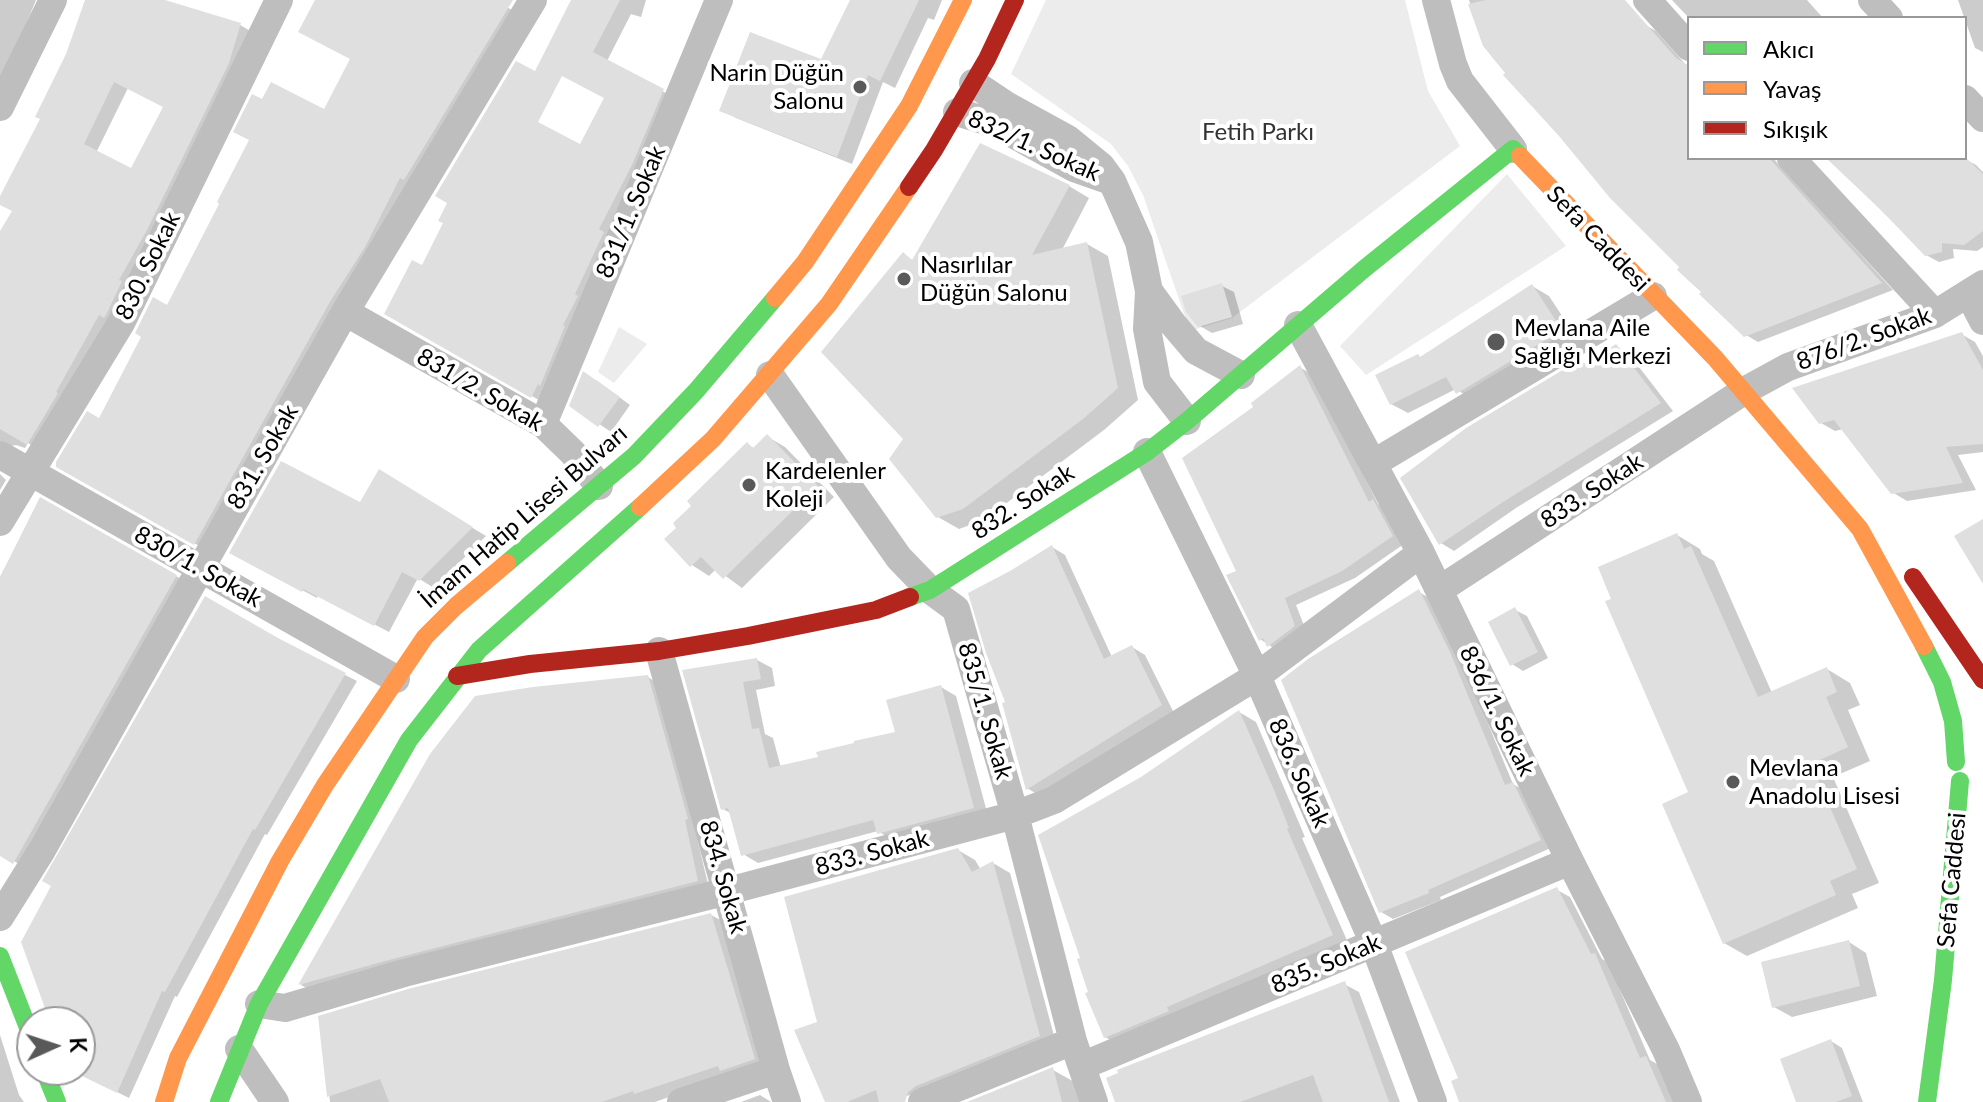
<!DOCTYPE html>
<meta charset="utf-8">
<style>
body{margin:0}
#map{position:relative;width:1983px;height:1102px;overflow:hidden;background:#fff;font-family:Lato,sans-serif}
canvas{display:block}
.legend{position:absolute;left:1687px;top:16px;width:280px;height:144px;box-sizing:border-box;background:#fff;border:2px solid #999;margin:0;padding:10px 14px;list-style:none;font-size:24px;color:#000}
.legend li{display:flex;align-items:center;gap:16px;height:40px}
.legend b{width:40px;border:2px solid #999}
.north{position:absolute;left:16px;top:1006px;width:80px;height:80px;box-sizing:border-box;background:#fff;border:2px solid #999;border-radius:50%;rotate:87deg;font-size:22px;font-weight:700;line-height:32px;text-align:center;color:#000}
.north::after{content:'';display:block;margin:auto;width:28px;height:36px;background:#595959;clip-path:polygon(50% 0,100% 100%,50% 72%,0 100%)}
</style>
<div id="map">
<canvas width="1983" height="1102"></canvas>
<ul class="legend">
<li><b style="height:10px;background:#63d668"></b>Akıcı</li>
<li><b style="height:10px;background:#ff974d"></b>Yavaş</li>
<li><b style="height:10px;background:#b3261e"></b>Sıkışık</li>
</ul>
<div class="north">K</div>
</div>
<script>
const g = document.querySelector('canvas').getContext('2d');
g.lineJoin = 'round';
function paint(path, color) { g.fillStyle = color; g.fill(path, 'evenodd'); }
const poly = rows => new Path2D(rows.map(r => 'M' + r).join(''));
function trace(path, color, width, dash) { g.strokeStyle = color; g.lineWidth = width; g.lineCap = dash ? 'butt' : 'round'; g.setLineDash(dash || []); g.stroke(path); }
function write(font, color, halo, rows, align = 'center') {
  g.font = font + ' Lato,sans-serif'; g.lineWidth = 8; g.setLineDash([]); g.textBaseline = 'middle'; g.strokeStyle = halo; g.fillStyle = color; for (const [text, x, y, turn = 0] of rows) {
    g.save(); g.translate(x, y); g.rotate((+turn || 0) * Math.PI / 180); g.textAlign = isNaN(turn) ? turn : align; if (halo) g.strokeText(text, 0, 0); g.fillText(text, 0, 0); g.restore();
  }
}
paint(poly([
 [1046,0,1405,0,1428,91,1460,146,1232,318,1190,331,1143,195,1128,166,1111,144,1011,74],
 [1507,174,1566,246,1366,375,1340,346],
 [619,327,647,344,614,383,598,372]
]), '#ececec');
paint(poly([
 [0,0,36,0,0,87],
 [87,0,133,0,240,25,254,33,41,451,28,443,25,448,16,445,6,447,0,453,0,235,14,211,0,201,42,119],
 [128,88,165,107,132,171,96,153],
 [319,0,494,0,521,15,208,551,58,466,100,421,168,307,324,112,352,59],
 [573,0,646,0,641,17,631,14,607,61,677,99,546,404,386,314,422,268,504,127,581,146,607,98],
 [852,0,942,0,934,20,928,18,895,88,883,82,852,164,736,118,722,110,822,62],
 [1469,0,1623,0,1645,25,1656,31,1686,65,1689,64,1689,158,1773,158,1893,290,1758,342,1746,335,1704,292,1507,73,1484,45],
 [1672,0,1807,0,1823,18,1689,18],
 [1958,0,1983,0,1983,52,1975,48],
 [1829,158,1963,158,1976,165,1983,172,1983,247,1977,251,1953,249,1954,258,1939,262,1926,255],
 [1069,186,1089,198,1062,250,1087,244,1108,256,1138,400,1104,430,984,520,959,529,938,517,906,439,903,255,914,261],
 [1222,286,1234,292,1243,324,1212,333,1200,326],
 [1532,286,1549,296,1578,340,1475,402,1456,389,1408,413,1391,404,1418,356,1422,358],
 [1961,334,1975,342,1983,356,1983,452,1958,455,1976,490,1907,501,1892,492,1843,429,1835,431,1821,423],
 [1616,346,1629,354,1673,411,1516,508,1454,551,1441,543,1581,361,1587,365],
 [1301,368,1313,375,1378,504,1385,509,1404,544,1355,578,1296,605,1307,633,1281,653,1260,639,1238,572],
 [596,380,630,405,611,432,571,405],
 [768,437,785,447,834,497,742,588,716,569,709,576,692,565,678,528,747,444,755,449],
 [380,472,486,536,434,588,418,578,389,632,318,595,317,598,246,560,361,505],
 [0,474,6,480,0,490],
 [41,500,190,584,28,870,0,852,0,577],
 [1677,535,1700,549,1702,554,1714,561,1772,693,1827,669,1850,683,1860,705,1848,710,1870,761,1833,777,1879,883,1852,894,1858,908,1747,956,1724,943,1691,793],
 [1052,547,1065,555,1112,657,1132,647,1145,655,1174,713,1040,796,1027,788],
 [1419,592,1431,599,1462,661,1513,784,1525,791,1553,847,1440,897,1441,900,1393,919,1381,912],
 [1515,610,1527,616,1548,658,1523,671,1512,664],
 [277,640,357,681,267,835,265,834,177,997,175,996,129,1098,73,1070,80,1070,80,1022,52,1022],
 [757,660,772,668,775,686,756,690,765,734,773,738,781,768,820,759,898,734,941,687,956,696,988,816,893,841,878,831,758,863,743,854,732,814,723,809,685,672],
 [648,677,660,685,709,888,312,991,301,985,432,755],
 [1239,712,1256,722,1305,837,1302,838,1349,945,1123,1047,1105,1037,1142,778],
 [958,850,975,860,981,870,993,863,1010,873,1056,1043,904,1097,886,1102,827,1102,819,1023],
 [1557,890,1570,897,1602,959,1608,962,1650,1060,1659,1065,1674,1102,1461,1102,1461,1079],
 [711,915,728,924,771,1068,731,1075,655,1102,330,1102,321,1017],
 [1849,942,1866,953,1877,996,1792,1017,1774,1007],
 [1344,984,1359,992,1400,1102,1117,1102,1119,1071],
 [0,1035,19,1095,24,1102,0,1102],
 [1831,1041,1842,1048,1863,1102,1798,1102],
 [1053,1070,1078,1084,1083,1102,973,1102],
 [760,1095,771,1102,741,1102]
]), '#0003');
paint(poly([
 [85,0,165,0,241,23,229,63,147,230,119,280,122,281,106,315,104,318,99,315,60,385,56,392,58,393,27,445,0,429,0,231,12,211,0,205,0,196,40,119,35,117,66,54],
 [114,82,163,107,131,168,84,144],
 [315,0,513,0,404,180,400,178,365,247,331,300,194,545,56,467,56,462,87,411,99,418,141,337,135,333,153,297,167,305,219,204,217,202,249,140,233,132,252,94,262,99,271,82,324,109,350,59,298,32],
 [571,0,620,0,593,52,664,89,632,165,599,229,604,232,575,294,578,296,563,325,565,326,540,386,538,384,531,398,384,314,412,260,422,265,443,223,438,221,447,203,435,196,516,61,535,71],
 [562,76,604,98,580,144,538,122],
 [850,0,919,0,880,81,868,75,837,157,719,111,750,32,821,59],
 [1486,0,1625,0,1676,58,1689,66,1689,158,1769,158,1882,283,1744,337,1699,294,1701,292,1677,270,1679,267,1610,198,1559,136,1503,75,1505,73,1483,46,1468,4],
 [980,143,1070,185,1032,255,1087,242,1118,388,1083,419,963,509,936,518,889,459,903,439,821,352,903,252,912,260],
 [1826,158,1966,158,1983,174,1983,231,1964,245,1942,243,1942,252,1925,256,1883,212],
 [1222,283,1232,317,1198,327,1186,312,1181,296],
 [1532,284,1562,330,1456,394,1446,377,1390,405,1375,375,1418,354,1420,357],
 [1962,332,1983,370,1983,444,1946,447,1963,483,1891,494,1834,420,1819,424,1792,388],
 [1616,344,1661,403,1503,502,1439,545,1400,478,1466,428,1581,359,1584,364],
 [1300,365,1369,502,1373,499,1393,536,1342,571,1285,598,1295,626,1267,647,1263,638,1259,641,1226,575,1236,571,1182,458,1253,407,1251,403],
 [583,371,620,397,598,427,569,406],
 [767,434,818,486,723,579,701,557,690,567,664,539,676,528,673,523,691,506,687,501,747,442,753,448],
 [281,461,360,502,379,469,473,527,419,581,402,572,374,626,303,589,302,592,229,553],
 [40,497,177,575,13,864,0,856,0,577],
 [1983,519,1983,584,1954,536],
 [1677,533,1684,549,1691,546,1758,697,1827,667,1837,692,1826,697,1848,747,1811,764,1857,869,1830,881,1836,895,1723,944,1662,804,1688,792,1605,601,1611,599,1598,567],
 [1052,545,1104,659,1132,645,1162,705,1026,790,1002,703,1005,702,986,653,968,593,1010,571],
 [1419,589,1450,652,1505,785,1513,782,1541,840,1428,890,1429,893,1379,913,1281,680,1308,659],
 [205,596,278,638,346,673,255,830,253,829,165,992,162,991,117,1093,80,1075,80,1022,50,1022,21,942,51,886,42,881],
 [1515,607,1538,652,1510,666,1488,622],
 [757,658,761,679,743,682,752,729,759,728,769,768,818,757,816,752,854,743,854,741,895,732,886,700,941,685,974,808,877,834,873,820,741,856,728,808,721,810,682,670],
 [648,675,688,819,685,820,698,881,400,957,298,985,430,754,475,696,533,687],
 [1239,710,1274,790,1289,828,1287,829,1333,935,1167,1007,1169,1011,1104,1038,1085,993,1088,992,1077,959,1080,958,1038,835,1141,777],
 [958,848,972,872,993,861,1040,1036,916,1086,908,1092,905,1102,879,1102,876,1090,847,1102,825,1102,794,1030,817,1022,784,897],
 [1557,887,1591,954,1595,953,1640,1058,1646,1056,1666,1102,1459,1102,1451,1081,1458,1078,1405,952],
 [711,913,755,1059,720,1071,718,1066,634,1094,633,1091,602,1102,389,1102,380,1079,327,1097,318,1016,408,989],
 [1849,940,1860,986,1772,1008,1761,962],
 [1345,981,1389,1102,1323,1102,1313,1075,1240,1102,1115,1102,1106,1078,1118,1073,1117,1070],
 [1831,1039,1852,1096,1836,1102,1796,1102,1780,1059],
 [1053,1067,1062,1102,967,1102]
]), '#dfdfdf');
trace(poly([
 [1436,0,1453,64,1460,81,1513,149],
 [1647,0,1689,47],
 [1872,0,1889,18],
 [973,83,1006,105,1068,139,1101,166,1112,181,1139,242,1149,291,1147,329,1157,382,1187,421],
 [1965,99,1983,118],
 [0,107,53,0],
 [957,112,993,123,1074,168,1111,181],
 [1791,158,1935,314],
 [1149,291,1173,324,1196,351,1241,375],
 [1969,294,1983,321],
 [345,312,543,424,573,453,599,486],
 [1298,325,1421,553,1570,861,1666,1050,1688,1102],
 [770,375,899,558,930,590,956,609,1015,815,1073,1041,1094,1102],
 [543,424,719,0],
 [1147,452,1257,676,1374,944,1433,1102],
 [0,455,396,679],
 [1374,463,1653,296],
 [0,522,121,323,279,0],
 [1439,590,1744,391,1788,367,1935,314,1983,284],
 [659,651,776,1070,787,1102],
 [0,917,42,850,345,312,533,0],
 [259,1004,285,1008,404,973,728,891,1015,815,1054,800,1257,676,1421,553],
 [239,1049,275,1102],
 [1082,1066,1570,861],
 [681,1102,776,1070],
 [922,1102,1073,1041]
]), '#bebebe', 28);
trace(poly([
 [507,563,634,456,696,391,775,298],
 [910,597,930,590,1147,452,1187,421,1364,269,1513,149,1520,156],
 [1924,646,1942,682,1953,721,1956,762],
 [0,956,32,1038],
 [44,1070,57,1102],
 [219,1102,259,1004,409,740,479,650,640,507],
 [1927,1102,1943,980,1960,781]
]), '#63d668', 18);
trace(poly([
 [1520,156,1715,358,1860,529,1924,646],
 [775,298,805,262,909,106,963,0],
 [640,507,713,439,829,304,909,187],
 [164,1102,178,1058,280,861,325,785,425,637,456,606,507,563]
]), '#ff974d', 18);
trace(poly([
 [909,187,934,150,987,59,1015,0],
 [1913,577,1983,680],
 [457,676,530,664,659,651,748,636,876,610,910,597]
]), '#b3261e', 18);
for (const [x, y, r, color] of [
 [860,87,8,"#595959"],
 [904,279,8,"#595959"],
 [1496,342,10,"#595959"],
 [749,485,8,"#595959"],
 [1733,782,8,"#595959"]
]) { const dot = new Path2D(); dot.arc(x, y, r, 0, 2 * Math.PI); g.fillStyle = color; g.fill(dot); trace(dot, '#fff', 3); }
write('24px', '#000', '#fff', [
 ["Narin Düğün",844,73,"right"],
 ["Salonu",844,101,"right"],
 ["Nasırlılar",920,265],
 ["Düğün Salonu",920,293],
 ["Mevlana Aile",1514,328],
 ["Sağlığı Merkezi",1514,356],
 ["Kardelenler",765,471],
 ["Koleji",765,499],
 ["Mevlana",1749,768],
 ["Anadolu Lisesi",1749,796]
], 'left');
write('24px', '#333', '#fff', [
 ["Fetih Parkı",1258,132]
]);
write('24px', '#000', '#fff', [
 ["832/1. Sokak",1034,146,24],
 ["831/1. Sokak",631,212,-67],
 ["Sefa Caddesi",1598,239,46],
 ["830. Sokak",148,266,-64],
 ["876/2. Sokak",1864,339,-20],
 ["831/2. Sokak",480,390,30],
 ["831. Sokak",263,457,-60],
 ["833. Sokak",1592,491,-33],
 ["832. Sokak",1023,502,-33],
 ["İmam Hatip Lisesi Bulvarı",524,517,-41],
 ["830/1. Sokak",198,567,29],
 ["835/1. Sokak",985,711,74],
 ["836/1. Sokak",1497,711,64],
 ["836. Sokak",1299,773,66],
 ["833. Sokak",872,853,-15],
 ["834. Sokak",723,877,74],
 ["Sefa Caddesi",1952,880,-85],
 ["835. Sokak",1326,964,-23]
]);
</script>
